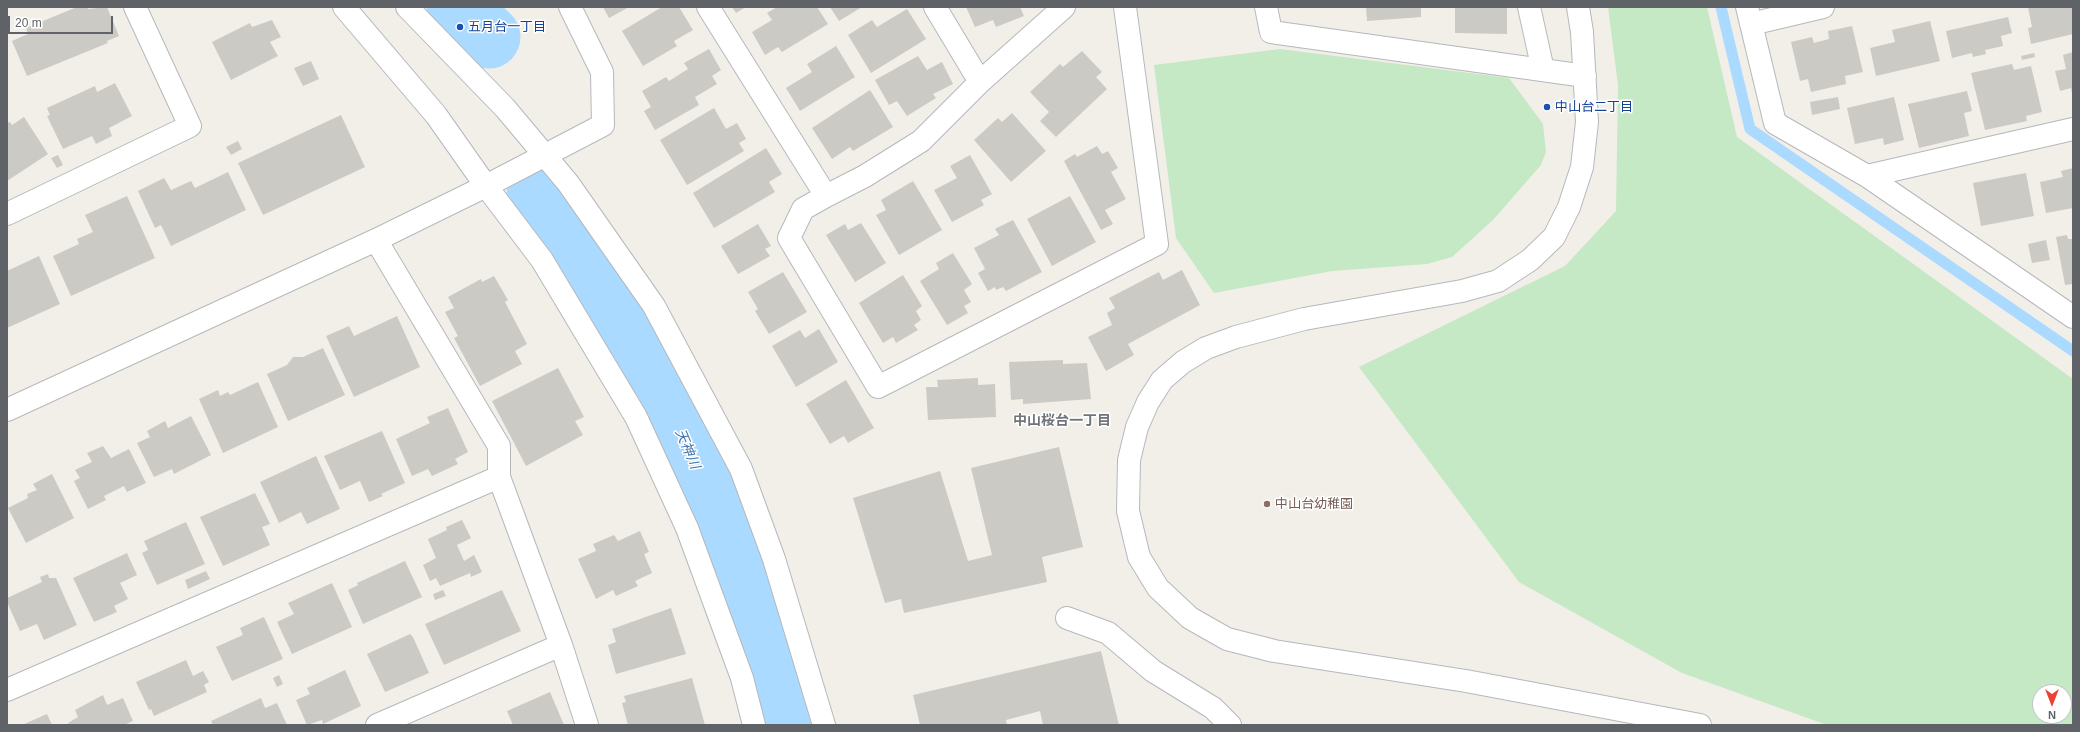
<!DOCTYPE html>
<meta charset="utf-8">
<style>
body{margin:0}
#map{position:relative;width:2080px;height:732px;overflow:hidden;background:#f1efe8;font-family:Helvetica,sans-serif}
canvas{display:block}
.frame{position:absolute;inset:0;border:8px solid #5f6368;pointer-events:none}
.north{position:absolute;left:2032px;top:684px;width:40px;height:40px;box-sizing:border-box;background:#fff;border:1px solid #bfc1c3;border-radius:50%;rotate:180deg;font-size:11px;font-weight:700;line-height:16px;text-align:center;color:#5f6368}
.north::after{content:'';display:block;margin:auto;width:14px;height:18px;background:#ea4335;clip-path:polygon(50% 0,100% 100%,50% 72%,0 100%)}
.scale{position:absolute;left:8px;top:16px;width:105px;height:18px;box-sizing:border-box;border:2px solid #5f6368;border-top:0;padding-left:5px;font-size:12px;line-height:14px;white-space:nowrap;color:#5f6368;-webkit-text-stroke:3px #fff;paint-order:stroke}
</style>
<div id="map">
<canvas width="2080" height="732"></canvas>
<div class="frame"></div>
<div class="north">N</div>
<div class="scale">20 m</div>
</div>
<script>
const g = document.querySelector('canvas').getContext('2d');
g.lineJoin = 'round';
function paint(path, color) { g.fillStyle = color; g.fill(path, 'evenodd'); }
const poly = rows => new Path2D(rows.map(r => 'M' + r).join(''));
function trace(path, color, width, dash) { g.strokeStyle = color; g.lineWidth = width; g.lineCap = dash ? 'butt' : 'round'; g.setLineDash(dash || []); g.stroke(path); }
function write(font, color, halo, rows, align = 'center') {
  g.font = font + ' Helvetica,"Noto Sans JP",sans-serif'; g.lineWidth = 3; g.setLineDash([]); g.textBaseline = 'middle'; g.strokeStyle = halo; g.fillStyle = color; for (const [text, x, y, turn = 0] of rows) {
    g.save(); g.translate(x, y); g.rotate((+turn || 0) * Math.PI / 180); g.textAlign = isNaN(turn) ? turn : align; if (halo) g.strokeText(text, 0, 0); g.fillText(text, 0, 0); g.restore();
  }
}
paint(poly([
 [1608,7,1707,7,1737,137,2073,379,2073,725,1827,725,1682,673,1519,582,1359,367,1565,266,1616,211,1618,85],
 [2040,692,2064,692,2064,716,2040,716],
 [1280,49,1509,78,1543,124,1546,152,1541,165,1493,220,1452,257,1427,264,1332,271,1214,293,1176,238,1154,65]
]), '#c5e8c5');
trace(poly([
 [1721,7,1750,129,2073,351]
]), '#aadaff', 11);
trace(poly([
 [458,7,489,37],
 [538,195,663,392,746,586,791,725]
]), '#aadaff', 63);
paint(poly([
 [77,7,88,7,88,9,107,7,119,36,107,41,108,43,27,76,12,41,28,34,26,28],
 [603,7,629,7,609,18],
 [662,7,679,7,693,30,674,41,677,46,643,66,622,31],
 [732,7,746,7,736,13],
 [777,7,817,7,828,24,782,52,778,47,765,55,752,32,772,20,767,13],
 [830,7,862,7,839,21],
 [966,7,1020,7,1024,16,996,27,993,20,975,27],
 [1366,7,1421,7,1421,17,1367,21],
 [1455,7,1507,7,1507,34,1455,33],
 [2028,7,2073,7,2073,34,2031,44,2028,28,2032,27],
 [907,9,926,39,871,73,848,35,872,20,877,27],
 [2008,17,2012,33,2001,36,2003,46,1985,50,1986,54,1973,57,1972,53,1952,58,1946,31],
 [272,20,281,37,270,42,278,56,231,80,212,42,250,23,252,27],
 [1930,21,1940,61,1876,76,1870,48,1895,42,1892,30],
 [1852,26,1863,72,1845,76,1846,84,1811,92,1808,79,1800,81,1791,42,1812,37,1814,43,1829,39,1828,31],
 [836,46,855,77,800,111,786,88,812,72,807,64],
 [709,49,721,70,712,76,717,84,695,97,699,105,655,130,644,111,651,107,642,91,666,77,669,81,688,69,684,63],
 [1082,51,1102,72,1096,77,1107,89,1056,137,1040,121,1049,112,1030,92,1060,64,1063,67],
 [2073,52,2073,93,2072,93,2071,88,2060,91,2055,71,2066,69,2063,55],
 [2034,53,2035,57,2022,60,2021,56],
 [918,56,927,70,942,62,953,84,933,94,936,98,907,116,897,101,889,105,875,80],
 [311,61,319,79,303,86,294,68],
 [2012,64,2014,70,2031,66,2042,112,2026,116,2027,121,1985,130,1971,73],
 [115,83,132,116,109,128,112,136,96,144,92,136,63,149,47,116,50,115,47,108,95,86,97,92],
 [870,90,893,127,853,151,850,147,832,159,812,128],
 [1967,91,1972,111,1964,113,1969,136,1919,148,1908,104],
 [1838,97,1840,109,1812,115,1810,102],
 [1894,97,1904,140,1884,145,1883,138,1855,144,1847,108],
 [714,108,726,129,737,123,746,139,739,143,744,151,687,185,660,140],
 [1012,113,1046,151,1011,182,974,140,998,118,1002,122],
 [341,115,365,167,263,215,238,163],
 [24,117,48,154,7,181,7,123,10,122,12,125],
 [238,141,242,149,231,155,226,147],
 [1097,146,1102,154,1108,151,1118,168,1111,172,1126,199,1105,210,1113,224,1101,230,1064,161,1075,154,1077,157],
 [766,148,782,174,769,182,775,192,714,228,693,193],
 [58,155,63,165,57,168,51,158],
 [970,155,992,194,981,200,984,205,952,222,934,190,957,178,950,166],
 [2073,168,2073,208,2046,213,2040,182,2063,177,2061,171],
 [228,172,246,210,171,246,161,225,155,228,138,191,164,178,171,190,191,181,195,188],
 [2026,173,2034,216,1981,226,1973,183],
 [913,181,942,230,899,255,876,215,886,210,881,200],
 [127,196,155,258,71,296,53,256,79,244,77,239,93,232,85,215],
 [1070,196,1096,242,1052,266,1027,219],
 [1013,220,1042,272,1006,291,1003,287,996,290,995,287,988,291,978,273,985,269,974,248,999,235,995,229],
 [861,223,886,263,855,282,826,235,845,224,848,230],
 [758,224,771,246,765,249,770,256,738,274,721,246],
 [2067,235,2068,239,2073,239,2073,284,2065,285,2056,237],
 [2046,240,2050,260,2032,263,2028,244],
 [953,253,972,284,964,290,971,302,964,306,968,313,947,325,920,281,939,269,936,263],
 [39,256,60,304,7,328,7,271],
 [1182,270,1200,305,1128,344,1134,355,1106,371,1088,337,1112,325,1107,313,1115,308,1109,298,1159,272,1163,280],
 [783,272,807,312,769,334,755,311,758,309,748,292],
 [903,275,922,306,916,311,921,320,914,325,918,330,896,343,893,337,883,343,859,303],
 [494,276,508,300,505,302,527,344,515,351,522,364,480,386,454,338,458,336,445,312,454,308,448,297,481,279,482,282],
 [397,316,420,367,354,397,326,336,349,326,354,336],
 [819,329,838,362,796,387,772,346,800,330,805,338],
 [323,348,345,395,288,421,267,374,287,365,293,357,303,357],
 [1063,360,1063,364,1087,363,1091,399,1023,404,1023,399,1011,400,1009,362],
 [558,368,584,417,575,421,583,435,526,466,492,401],
 [978,378,978,385,995,384,996,417,928,420,926,387,938,387,937,380],
 [846,380,874,428,848,443,844,436,830,444,806,404],
 [258,382,278,427,223,453,199,399,218,390,220,396,228,392,230,395],
 [448,408,468,452,455,459,458,464,432,476,428,469,412,476,396,439,430,423,427,417],
 [191,416,211,455,174,474,172,469,154,477,137,443,150,437,147,431,165,421,168,428],
 [382,431,405,483,381,494,383,496,369,502,360,481,340,490,324,456],
 [103,446,111,458,129,449,146,483,127,492,124,486,104,496,106,500,88,509,74,481,80,478,75,470,92,462,87,453],
 [1059,447,1083,547,1042,557,1047,582,904,613,901,599,885,603,853,498,940,471,968,561,992,555,971,468],
 [316,456,340,509,307,524,301,512,279,523,260,482],
 [52,474,74,518,26,543,8,508,28,498,27,494,37,490,33,484],
 [255,493,270,524,262,527,270,545,223,566,200,517],
 [462,520,471,538,457,545,464,561,474,555,482,572,471,577,470,573,440,586,436,578,430,581,423,565,436,558,428,539,447,530,446,527],
 [186,522,205,564,157,585,142,553,148,550,144,541],
 [640,531,649,552,644,554,652,573,635,581,638,586,616,596,613,590,596,599,578,559,596,551,593,544,614,535,618,541],
 [127,553,137,575,120,583,128,599,114,606,117,612,94,622,73,578],
 [405,561,422,597,363,624,348,590,358,585,357,583],
 [206,571,210,579,188,589,185,580],
 [48,574,49,578,56,578,77,625,44,640,37,624,20,631,7,602,7,598,42,582,40,577],
 [332,583,352,627,292,654,277,622,294,614,288,603],
 [443,590,446,596,435,600,433,594],
 [502,590,521,631,444,665,425,624],
 [671,608,686,654,616,674,608,645,616,642,612,629],
 [264,617,283,659,232,681,216,647,243,635,240,628],
 [410,634,413,637,429,673,385,692,367,654],
 [1101,651,1119,725,1043,725,1040,711,1006,720,1007,725,920,725,913,695],
 [186,660,193,676,203,671,209,682,204,685,207,692,154,716,151,709,149,710,136,682],
 [345,670,361,706,323,724,322,720,307,725,296,700,310,694,307,688],
 [279,675,283,684,277,687,273,678],
 [692,678,705,725,628,725,622,703,626,702,624,696],
 [550,692,564,725,513,725,507,711],
 [103,695,107,705,123,698,133,721,124,725,69,725,68,723,78,717,75,710],
 [261,698,265,708,277,703,287,725,213,725,211,721],
 [47,714,52,725,22,725]
]), '#cccac5');
const minor = poly([
 [344,7,436,115,486,186,542,260,636,417,687,528,742,678,754,725],
 [407,7,505,108,568,183,654,306,741,469,774,559,824,725],
 [708,7,826,196,803,209,789,238,878,387,1157,244,1125,7],
 [1266,7,1271,32,1585,76],
 [1529,7,1543,70],
 [1578,7,1582,32,1587,122,1582,167,1569,207,1554,237,1530,260,1498,281,1462,291,1304,319,1236,337,1206,348,1183,362,1162,380,1148,402,1137,427,1129,460,1128,511,1139,557,1158,588,1190,618,1227,639,1274,651,1466,681,1700,725],
 [1747,7,1775,123,1867,176,2073,317],
 [1751,24,1823,7],
 [980,82,1064,7],
 [1867,176,2073,129],
 [826,196,865,176,921,141,980,82,935,7],
 [7,214,190,126,135,7],
 [376,240,499,446,499,477,561,645,587,725],
 [7,410,376,240,486,186,603,125,602,72,570,7],
 [1067,618,1108,633,1153,671,1213,708,1230,725],
 [7,690,499,477],
 [377,725,561,645]
]);
trace(minor, '#b5b8bc', 24);
trace(minor, '#fff', 22);
for (const [x, y, r, color] of [
 [460,27,4,"#1a4fb4"],
 [1547,107,4,"#1a4fb4"],
 [1267,504,4,"#8d6e63"]
]) { const dot = new Path2D(); dot.arc(x, y, r, 0, 2 * Math.PI); g.fillStyle = color; g.fill(dot); trace(dot, '#fff', 1.5); }
write('13px', '#164399', '#fff', [
 ["五月台一丁目",468,27],
 ["中山台二丁目",1555,107]
], 'left');
write('13px', '#785e54', '#fff', [
 ["中山台幼稚園",1275,504]
], 'left');
write('bold 14px', '#70757a', '#fff', [
 ["中山桜台一丁目",1062,421]
]);
write('italic 14px', '#4174aa', '#fff', [
 ["天神川",687,449,67]
]);
</script>
